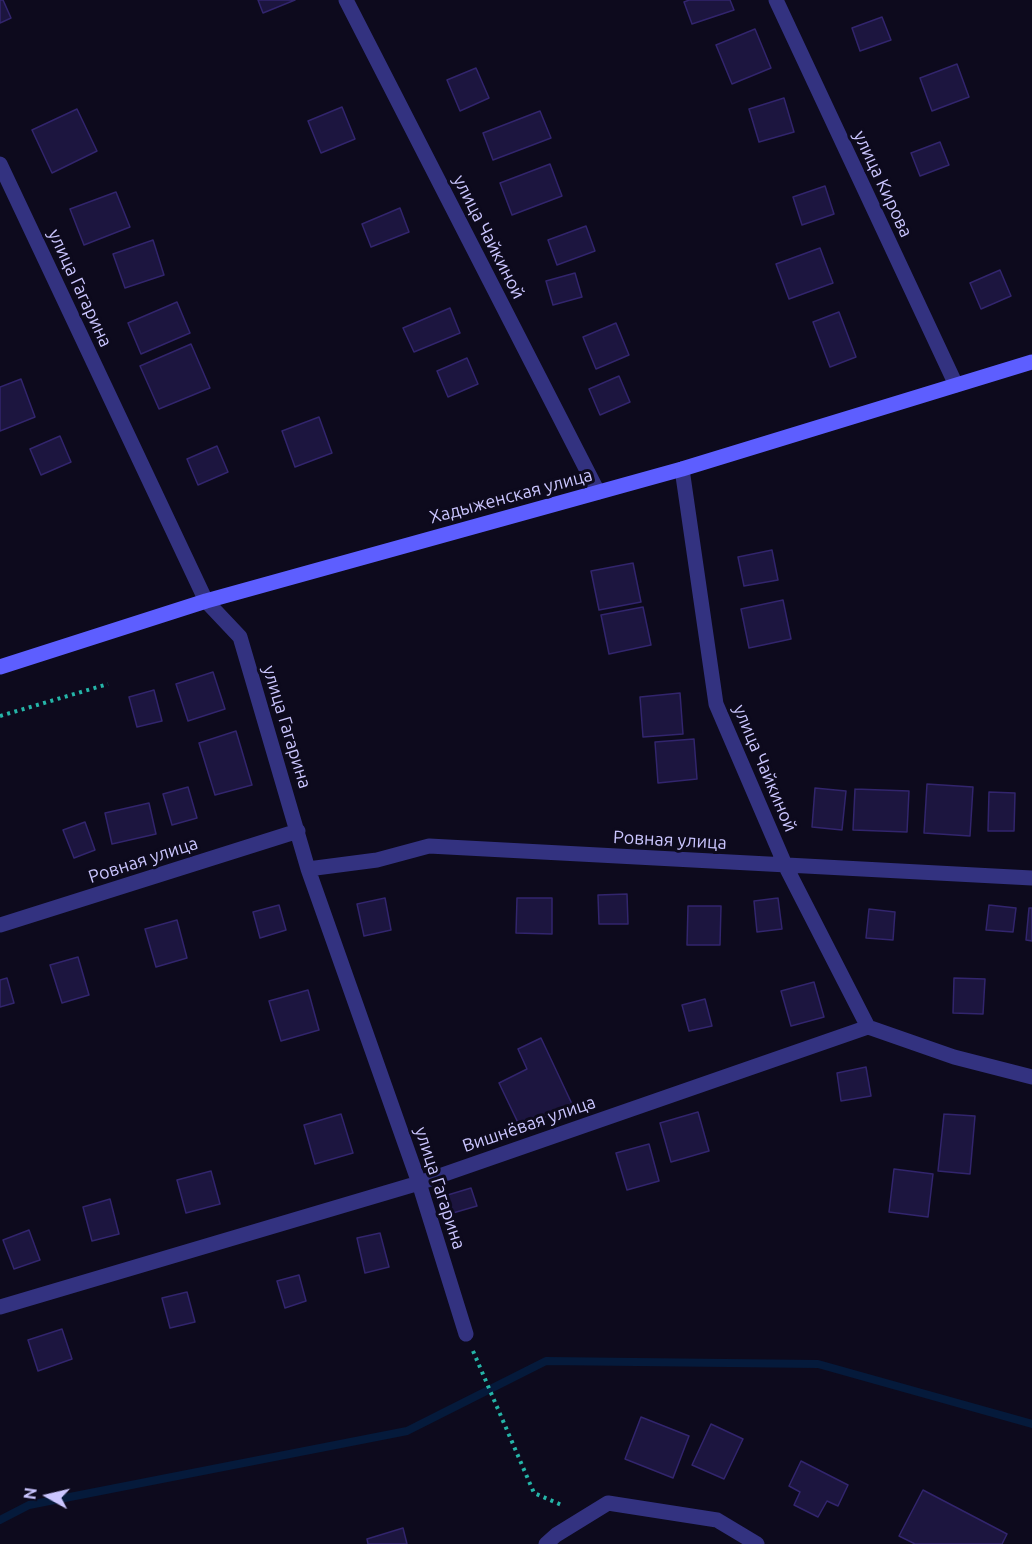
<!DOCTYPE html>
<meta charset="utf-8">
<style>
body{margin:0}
#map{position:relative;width:1032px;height:1544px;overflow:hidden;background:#0d0a1d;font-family:Ubuntu,sans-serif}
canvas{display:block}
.north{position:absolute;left:18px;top:1466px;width:60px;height:60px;-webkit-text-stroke:4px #0d0a1d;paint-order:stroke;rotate:278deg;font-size:16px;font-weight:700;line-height:24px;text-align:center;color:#cbc6ff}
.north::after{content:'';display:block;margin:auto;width:21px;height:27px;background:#cbc6ff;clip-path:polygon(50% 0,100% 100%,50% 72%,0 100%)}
</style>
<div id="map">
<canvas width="1032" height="1544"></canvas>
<div class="north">N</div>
</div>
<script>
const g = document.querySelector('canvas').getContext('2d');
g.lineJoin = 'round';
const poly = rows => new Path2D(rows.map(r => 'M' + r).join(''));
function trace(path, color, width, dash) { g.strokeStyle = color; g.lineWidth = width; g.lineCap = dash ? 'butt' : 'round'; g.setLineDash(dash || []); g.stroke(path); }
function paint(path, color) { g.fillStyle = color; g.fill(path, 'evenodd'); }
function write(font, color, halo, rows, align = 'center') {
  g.font = font + ' Ubuntu,sans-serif'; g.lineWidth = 6; g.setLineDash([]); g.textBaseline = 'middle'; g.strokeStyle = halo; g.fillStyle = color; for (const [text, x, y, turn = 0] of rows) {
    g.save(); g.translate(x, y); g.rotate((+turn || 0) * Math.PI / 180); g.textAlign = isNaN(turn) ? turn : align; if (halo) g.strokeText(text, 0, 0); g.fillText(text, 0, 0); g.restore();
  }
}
trace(poly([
 [0,1520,29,1505,407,1431,546,1361,818,1364,1032,1424]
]), '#051a3b', 8);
const building = poly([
 [0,0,3,0,11,18,0,23,0,0],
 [258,0,295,0,263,13,258,0],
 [689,0,730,0,734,10,692,24,684,2,689,0],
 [882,17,891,40,860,51,852,28,882,17],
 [755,29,771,68,732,84,716,45,755,29],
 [957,64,969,97,932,111,920,78,957,64],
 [476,68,489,98,460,111,447,80,476,68],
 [784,98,794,132,759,142,749,109,784,98],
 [342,107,355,139,321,153,308,121,342,107],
 [77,109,97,151,52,173,32,130,77,109],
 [540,111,551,138,493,160,483,133,540,111],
 [940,142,949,165,920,176,911,153,940,142],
 [550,164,562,196,512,215,500,183,550,164],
 [825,186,834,214,802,225,793,197,825,186],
 [116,192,130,227,84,245,70,209,116,192],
 [400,208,409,232,371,247,362,224,400,208],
 [586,226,595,251,557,265,548,240,586,226],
 [153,240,164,275,125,288,113,254,153,240],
 [820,248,833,283,789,299,776,264,820,248],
 [1000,270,1011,296,981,309,970,283,1000,270],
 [575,273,582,297,553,305,546,281,575,273],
 [177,302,190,333,141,354,128,323,177,302],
 [450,308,460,333,414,352,403,328,450,308],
 [839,312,856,357,830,367,813,322,839,312],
 [616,323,629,355,596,369,583,337,616,323],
 [191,344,210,388,159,409,140,366,191,344],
 [467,358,478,384,448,397,437,371,467,358],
 [619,376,630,402,600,415,589,389,619,376],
 [21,379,35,417,0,431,0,387,21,379],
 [319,417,332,453,295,467,282,431,319,417],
 [60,436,71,462,41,475,30,449,60,436],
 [217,446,228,472,198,485,187,459,217,446],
 [772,550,778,580,744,586,738,557,772,550],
 [633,563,641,602,599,610,591,571,633,563],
 [783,600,791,639,749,648,741,609,783,600],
 [643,607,651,645,609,654,601,615,643,607],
 [213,672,225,709,188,721,176,684,213,672],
 [154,690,162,721,137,727,129,697,154,690],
 [680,693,683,734,643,737,640,697,680,693],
 [236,731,252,785,215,795,199,743,236,731],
 [694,739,697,779,658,783,655,742,694,739],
 [927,784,973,787,970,836,924,833,927,784],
 [188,787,197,818,172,825,163,794,188,787],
 [815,788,846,791,842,830,812,827,815,788],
 [855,789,909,791,907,832,853,830,855,789],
 [989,792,1015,793,1014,831,988,831,989,792],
 [149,803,156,834,112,844,105,813,149,803],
 [85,822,95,850,74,858,63,830,85,822],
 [627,894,628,924,599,924,598,895,627,894],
 [385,898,391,930,364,936,357,904,385,898],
 [517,898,552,898,552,934,516,933,517,898],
 [778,898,782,929,757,932,754,901,778,898],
 [279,905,286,930,260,938,253,912,279,905],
 [989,905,1016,908,1013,932,986,930,989,905],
 [688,906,721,906,720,945,687,945,688,906],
 [1029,908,1032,908,1032,941,1026,940,1029,908],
 [869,909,895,912,893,940,866,938,869,909],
 [177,920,187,958,156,967,145,929,177,920],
 [78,957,89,995,62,1003,50,965,78,957],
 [7,978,14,1003,0,1007,0,980,7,978],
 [954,978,985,979,983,1014,953,1013,954,978],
 [814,982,824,1017,791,1026,781,991,814,982],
 [308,990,319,1030,281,1041,269,1001,308,990],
 [705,999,712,1026,689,1031,682,1005,705,999],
 [541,1038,572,1104,521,1129,499,1083,527,1069,518,1049,541,1038],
 [866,1067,871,1096,841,1101,837,1073,866,1067],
 [698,1112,709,1151,671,1162,660,1123,698,1112],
 [341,1114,353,1153,315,1164,304,1125,341,1114],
 [944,1114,975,1116,970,1174,938,1171,944,1114],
 [649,1144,659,1181,627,1190,616,1153,649,1144],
 [894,1169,933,1174,928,1217,889,1212,894,1169],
 [211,1171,220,1204,186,1213,177,1180,211,1171],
 [471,1188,477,1206,446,1215,441,1197,471,1188],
 [110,1199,119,1234,92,1241,83,1207,110,1199],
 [29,1230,40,1260,14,1269,3,1240,29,1230],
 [380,1233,389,1267,365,1273,357,1238,380,1233],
 [299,1275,306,1301,285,1308,277,1281,299,1275],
 [187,1292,195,1322,170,1328,162,1298,187,1292],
 [62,1329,72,1359,38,1371,28,1340,62,1329],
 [641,1417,689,1436,673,1478,625,1459,641,1417],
 [711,1424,743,1439,724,1479,692,1465,711,1424],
 [801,1461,848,1485,838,1506,827,1501,818,1517,794,1505,800,1492,789,1486,801,1461],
 [923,1490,1007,1534,1002,1544,915,1544,899,1536,923,1490],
 [403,1528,407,1544,368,1544,367,1539,403,1528]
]);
paint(building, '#1c153f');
trace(building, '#32256d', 1.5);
trace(poly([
 [0,716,108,684],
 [473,1351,534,1493,564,1506]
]), '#25b5a8', 4, [3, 4.5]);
trace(poly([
 [346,0,598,492],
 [776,0,956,385],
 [0,164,206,601,240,637,308,869,419,1183,466,1334],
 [682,469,716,704,786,867,868,1027],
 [308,869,377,860,429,846,1032,878],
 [0,925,298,831],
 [0,1307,419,1183,868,1027,954,1057,1032,1077],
 [546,1544,556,1535,608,1503,717,1520,757,1544]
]), '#333280', 15);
trace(poly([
 [0,667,206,601,682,469,1032,362]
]), '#5d5eff', 15);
write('18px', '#cbc6ff', '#0d0a1d', [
 ["улица Кирова",883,184,65],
 ["улица Чайкиной",489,237,63],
 ["улица Гагарина",80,288,65],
 ["Хадыженская улица",511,496,-15],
 ["улица Гагарина",287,727,73],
 ["улица Чайкиной",765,768,67],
 ["Ровная улица",670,840,3],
 ["Ровная улица",143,860,-18],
 ["Вишнёвая улица",529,1124,-19],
 ["улица Гагарина",440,1188,72]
]);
</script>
